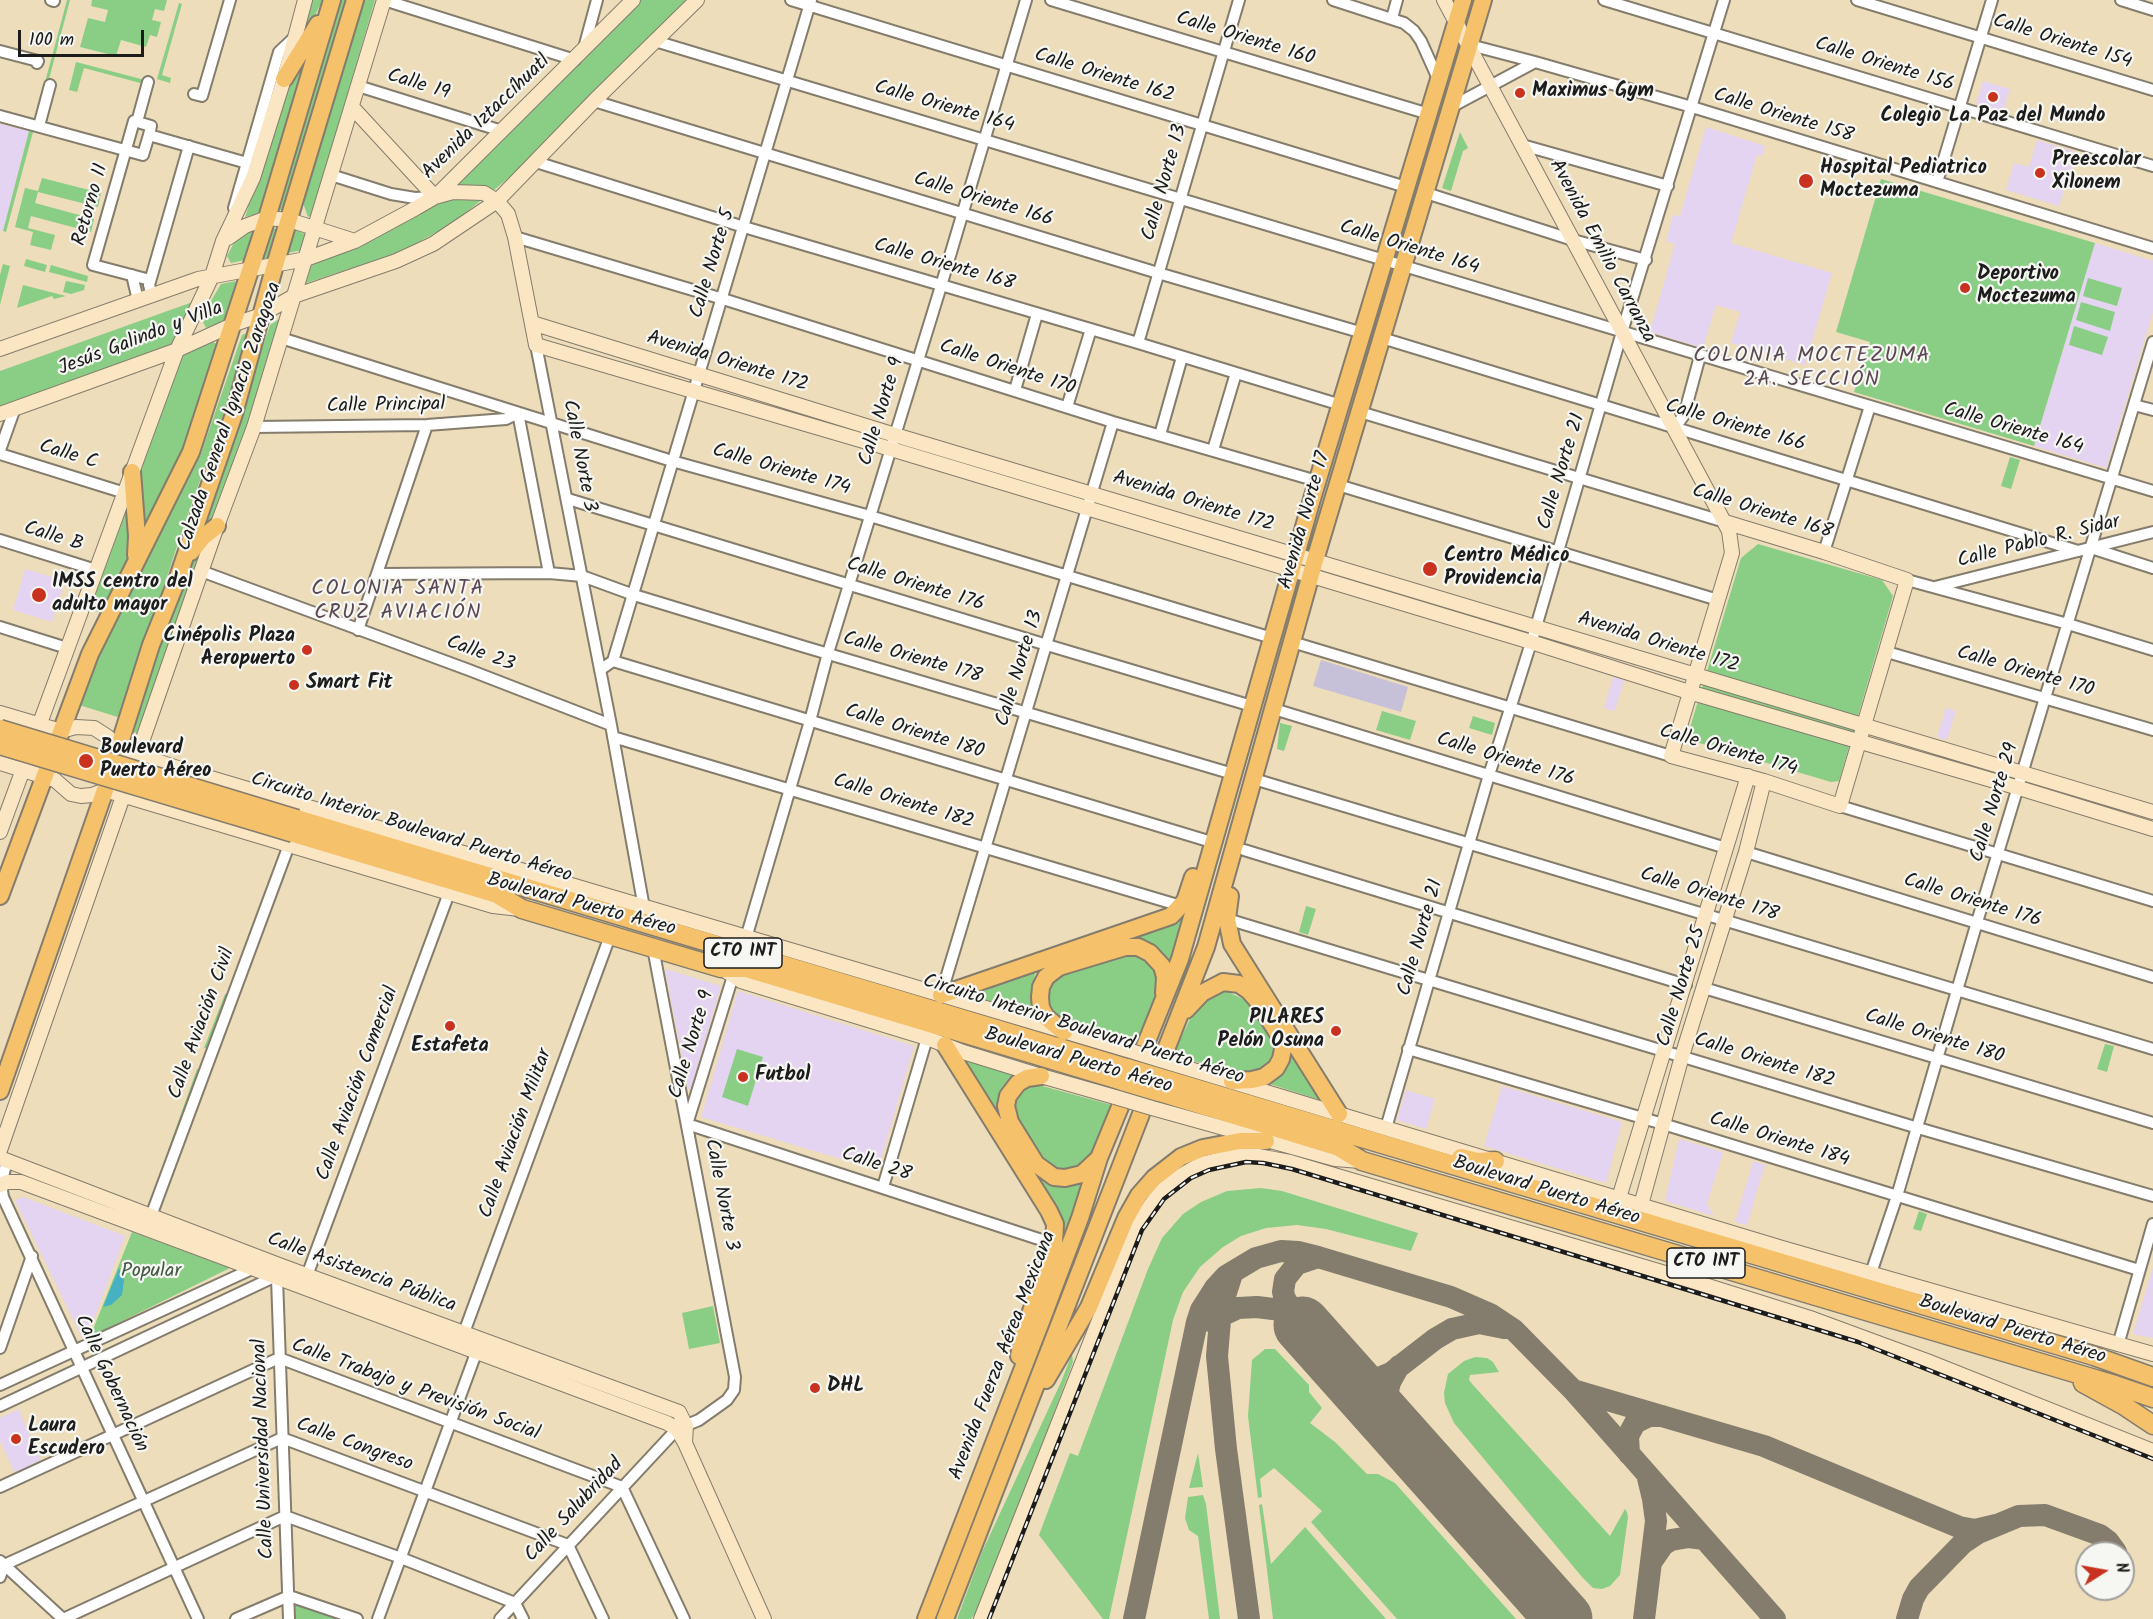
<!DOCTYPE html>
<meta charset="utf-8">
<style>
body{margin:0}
#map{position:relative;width:2153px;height:1619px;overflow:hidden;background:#edddbb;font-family:Kalam,sans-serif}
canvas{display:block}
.north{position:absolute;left:2075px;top:1541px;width:60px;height:60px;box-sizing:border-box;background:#f6f6f2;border:2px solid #9f9f9c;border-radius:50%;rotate:79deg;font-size:16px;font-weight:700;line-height:24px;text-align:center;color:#1c1c1c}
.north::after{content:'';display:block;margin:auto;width:21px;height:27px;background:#c8321e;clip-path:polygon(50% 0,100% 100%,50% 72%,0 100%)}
.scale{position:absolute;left:18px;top:30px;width:126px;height:27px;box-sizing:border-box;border:3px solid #1c1c1c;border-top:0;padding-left:8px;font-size:18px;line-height:21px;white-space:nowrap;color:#1c1c1c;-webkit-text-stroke:4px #f6f6f2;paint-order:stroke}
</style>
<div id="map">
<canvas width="2153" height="1619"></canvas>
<div class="north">N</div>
<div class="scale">100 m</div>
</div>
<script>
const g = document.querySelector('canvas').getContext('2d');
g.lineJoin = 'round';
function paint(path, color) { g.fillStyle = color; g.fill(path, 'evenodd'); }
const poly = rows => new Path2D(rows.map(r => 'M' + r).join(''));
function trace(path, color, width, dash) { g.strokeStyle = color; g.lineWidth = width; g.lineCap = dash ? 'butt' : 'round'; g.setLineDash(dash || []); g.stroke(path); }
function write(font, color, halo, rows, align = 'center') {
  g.font = font + ' Kalam,sans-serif'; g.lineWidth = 4.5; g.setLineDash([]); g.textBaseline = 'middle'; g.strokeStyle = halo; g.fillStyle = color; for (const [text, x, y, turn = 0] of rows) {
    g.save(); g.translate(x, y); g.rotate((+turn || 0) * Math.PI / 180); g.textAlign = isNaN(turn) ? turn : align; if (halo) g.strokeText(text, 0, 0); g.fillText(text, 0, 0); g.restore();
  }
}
paint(poly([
 [1983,81,2010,89,2003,112,1976,104],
 [0,124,29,131,3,231,0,230],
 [1706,127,1765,146,1762,156,1757,155,1731,243,1832,273,1805,365,1731,343,1740,312,1716,305,1703,348,1650,332,1675,244,1666,241,1673,215,1680,216],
 [2037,140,2076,152,2059,206,2006,190,2014,163,2029,167],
 [2095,243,2153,261,2153,312,2106,468,2034,446],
 [25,569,65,581,52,622,13,610],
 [1613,677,1624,680,1615,711,1604,708],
 [1946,708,1956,711,1947,740,1937,737],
 [665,969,721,986,690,1091,689,1091],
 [738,991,914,1046,878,1170,701,1117],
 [1502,1086,1622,1122,1606,1183,1484,1146],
 [1406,1090,1435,1099,1426,1129,1397,1120],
 [1679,1139,1723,1152,1707,1204,1714,1216,1665,1201],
 [1753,1161,1765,1165,1747,1225,1735,1222],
 [23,1197,125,1236,88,1335,82,1338,15,1200],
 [2153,1267,2153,1338,2133,1334],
 [18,1409,41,1460,15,1473,0,1441,0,1418]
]), '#e4d3f1');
paint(poly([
 [1321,660,1408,687,1401,712,1313,686]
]), '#c6c0d9');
paint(poly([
 [67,0,70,0,39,117,36,116],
 [92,0,167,0,164,11,155,9,152,20,161,22,157,37,150,35,146,47,121,40,116,56,80,47,88,18,105,22,108,10,91,6],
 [311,0,323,0,296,51],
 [339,0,349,0,284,210,280,210,277,207],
 [362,0,375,0,312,215,308,217,302,200],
 [638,0,693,0,531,160,453,223,401,252,306,283,311,266,419,213],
 [179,3,182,4,162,75,171,78,170,83,157,79],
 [313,42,261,213,245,217,284,95,296,69],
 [76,62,145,80,144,84,84,68,77,92,69,90],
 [29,131,33,132,6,232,3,231],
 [1460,132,1468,148,1463,151,1451,191,1442,188],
 [42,178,101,193,98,207,38,192,35,203,94,219,91,232,31,216,28,228,55,235,51,250,30,245,33,232,15,227,25,188,38,191],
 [1881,179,2095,243,2034,446,1854,392,1870,342,1836,332],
 [256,228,245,260,231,263,227,256,237,237],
 [271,228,276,229,278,232,272,257,261,259],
 [296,230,307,235,303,250,287,253],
 [26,259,47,265,45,272,24,266],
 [3,264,10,266,0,305,0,275],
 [51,265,88,276,87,282,49,272],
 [2088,278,2122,288,2117,306,2083,296],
 [66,281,85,285,84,290,71,294,63,292],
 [236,281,225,321,206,328,201,318,221,284],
 [23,285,66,296,54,299,52,296,17,308],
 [201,299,181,346,0,411,0,371],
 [2081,302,2115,312,2110,331,2076,320],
 [282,317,221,514,196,542,270,325],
 [2074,326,2108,337,2102,355,2069,345],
 [253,331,179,540,121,718,79,705,102,650,200,456,242,335],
 [213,342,219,345,188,443,138,536,136,482,181,355],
 [2010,457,2020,460,2011,489,2001,486],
 [128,506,131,554,101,613,90,609],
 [1758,544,1882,580,1893,596,1839,781,1831,782,1693,741,1689,731,1741,558],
 [200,549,203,549,137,733,127,730,182,577],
 [1382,711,1416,721,1410,740,1376,730],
 [1473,716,1495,723,1492,735,1469,728],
 [1280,723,1292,726,1284,751,1277,749],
 [1306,906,1316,909,1308,935,1299,932],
 [1190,913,1172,973,1123,942,1159,930],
 [1133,954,1142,957,1151,964,1159,981,1158,989,1137,1044,1074,1025,1053,1015,1048,1006,1046,991,1050,983,1063,973,1117,955],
 [1036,970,1031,993,1034,1011,1039,1017,979,998,980,994,984,991,1010,979],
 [1226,991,1245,1000,1271,1038,1276,1050,1272,1066,1245,1076,1173,1055,1197,1004,1217,992],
 [225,994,228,995,208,1049,204,1048],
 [1286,1043,1320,1100,1270,1084,1279,1077,1284,1069],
 [2105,1044,2114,1046,2107,1072,2097,1069],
 [737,1049,763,1057,748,1106,722,1097],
 [967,1059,1020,1078,1003,1127,965,1062],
 [197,1069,201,1070,171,1152,168,1150],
 [1035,1084,1112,1105,1093,1154,1076,1171,1048,1169,1014,1122,1011,1101,1022,1089],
 [1035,1174,1046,1183,1055,1186,1064,1187,1085,1181,1063,1241],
 [1261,1188,1282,1191,1418,1233,1411,1251,1326,1229,1297,1225,1266,1228,1241,1236,1223,1247,1200,1267,1183,1292,1173,1320,1109,1619,1103,1619,1039,1535,1070,1453,1078,1456,1148,1269,1162,1238,1183,1214,1201,1202,1227,1191],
 [1919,1211,1927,1214,1921,1231,1913,1229],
 [132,1232,230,1268,90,1337],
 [713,1306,720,1343,689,1349,682,1313],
 [1265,1349,1275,1349,1309,1385,1309,1392,1322,1408,1310,1423,1335,1442,1367,1474,1378,1474,1395,1483,1516,1619,1397,1619,1311,1522,1322,1511,1274,1468,1260,1479,1262,1497,1258,1498,1248,1416,1252,1360],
 [1072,1354,1073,1362,1017,1511,988,1595,971,1619,957,1619,982,1552,1061,1382],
 [1475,1357,1487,1358,1493,1362,1499,1372,1470,1375,1469,1380,1473,1385,1610,1536,1625,1509,1627,1512,1628,1517,1620,1575,1610,1586,1602,1589,1593,1588,1582,1577,1454,1423,1445,1403,1444,1393,1448,1374,1464,1361],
 [1198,1453,1203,1487,1189,1488],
 [1203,1495,1206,1504,1220,1619,1209,1619,1198,1536,1189,1530,1185,1518,1188,1497],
 [1262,1504,1271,1564,1305,1527,1386,1619,1273,1619,1259,1505],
 [298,1602,340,1619,290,1619,290,1608]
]), '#8ace86');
paint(poly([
 [119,1268,124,1280,122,1295,111,1305,103,1307]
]), '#45b1c2');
trace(poly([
 [1231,1277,1221,1308,1217,1356,1226,1449,1249,1619],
 [1210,1321,1238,1308,1257,1307,1281,1310,1291,1315,1301,1325],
 [1299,1321,1285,1299,1283,1292,1285,1279,1297,1264,1318,1257],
 [1334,1362,1355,1378,1372,1381,1391,1373,1435,1339,1452,1329,1479,1323,1504,1328],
 [1573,1390,1764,1446,1959,1527,1975,1530,1996,1525],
 [1394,1430,1387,1417,1385,1404,1390,1382,1399,1366],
 [1629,1454,1628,1436,1635,1423,1649,1416,1662,1416],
 [1652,1561,1663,1545,1671,1540,1689,1537,1704,1539],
 [1134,1619,1197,1322,1201,1310,1215,1288,1226,1276,1256,1258,1281,1251,1298,1252,1318,1257,1451,1297,1490,1314,1514,1330,1573,1390,1775,1619],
 [1644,1619,1656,1521,1653,1499,1648,1478],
 [1907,1619,1913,1599,1919,1588,1963,1543,1978,1533,2019,1516,2045,1515,2100,1535,2108,1541,2116,1552]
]), '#847c6c', 22);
trace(poly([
 [1302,1325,1564,1619]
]), '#847c6c', 57);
const street = poly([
 [51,0,54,1],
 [384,0,575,60],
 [791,0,1406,187],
 [1051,0,1429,114],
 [1333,0,1404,23,1414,31,1421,41,1439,81],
 [1604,0,2153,166],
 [1857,0,2153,90],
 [2121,0,2153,10],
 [1392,18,1397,0],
 [655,41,2153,491],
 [1470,45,1535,62,1692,107,2153,248],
 [584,48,597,0],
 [0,51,38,61,37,63],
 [358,86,502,131],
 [194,94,202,96,230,0],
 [594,101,1158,273,1363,333],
 [1451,107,1535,62],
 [0,116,143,155,149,135,247,163],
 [137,122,148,82],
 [39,126,50,85],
 [149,135,151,126,134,121,93,265,150,280],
 [1522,145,1668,186],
 [536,162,744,227,1138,343,1341,405],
 [331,175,391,194,415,198,432,197],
 [1937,182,1992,0],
 [1426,193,1573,240,1646,260],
 [234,208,279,52,296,36],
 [515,237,723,299,1113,422,1317,481],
 [132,275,138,300],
 [152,295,149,285,189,146],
 [281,338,672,461,870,516,1272,638],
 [1382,338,2078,551],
 [1138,343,1239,0],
 [536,345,611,725,644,908],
 [1015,390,1037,314],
 [2134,405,2153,410],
 [1067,407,1091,329],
 [1360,412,1725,522],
 [254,427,427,425,506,419,518,413,549,573],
 [1674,429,1684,415,1700,356],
 [1160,435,1182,357],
 [0,450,15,408],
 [1213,450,1236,373],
 [0,454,125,493],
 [1338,485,1718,600],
 [568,499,1047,645,1252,706],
 [0,540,96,570],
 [2091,548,2153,568],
 [1824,552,1870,406],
 [201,571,469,670,611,725],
 [377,574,549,573,582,576,634,595,805,647,1233,774],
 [1907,580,2068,624,2153,650],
 [1935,587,2153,532],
 [0,627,67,648],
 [358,630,427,425],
 [1292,642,1671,756],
 [1887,652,2153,730],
 [613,661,1205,840],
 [600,670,613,661,811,0],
 [1274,709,1726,848],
 [613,737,1181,906],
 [1254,779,2153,1049],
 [1840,806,2153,901],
 [1244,850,1686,985],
 [1746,852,2153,977],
 [1227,919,1918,1128,2153,1196],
 [746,938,810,721,828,653,941,286,1026,0],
 [1704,988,2153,1123],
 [941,995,1113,422],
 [1408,1049,1663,1124,2139,1270],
 [688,1121,733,976],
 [687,1124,1054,1244],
 [1386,1128,1489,775,1536,627,1622,332,1724,0],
 [7,1161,1,1184,3,1197,198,1619],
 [883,1187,927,1038],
 [151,1216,289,845],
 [1871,1273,1897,1196,1977,922,2153,342],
 [277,1278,289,1619],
 [305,1281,449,893],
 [462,1338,610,936],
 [2118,1345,2153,1224],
 [0,1348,32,1256],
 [0,1385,252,1269],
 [0,1406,274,1277],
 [0,1487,279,1358,622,1487,684,1619],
 [0,1561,63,1619,285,1516,401,1558,515,1603,523,1619],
 [0,1577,4,1565,282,1438,568,1545,603,1619],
 [236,1619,289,1596,357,1619],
 [378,1619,479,1345],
 [500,1619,677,1429,699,1420,727,1400,734,1390,735,1377,653,948]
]);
const secondary = poly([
 [1444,0,1729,531,1732,553,1671,756,1764,781,1840,806,1907,580,1824,552,1725,522],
 [352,107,435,197,453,192,484,193,497,201,508,214,515,237,536,345,891,449,1531,642,1689,692,2019,788,2153,829],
 [228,238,245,226,267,218,289,220,355,241],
 [532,323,895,435,2153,812],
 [0,349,198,279,306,259,355,241,416,208,435,197,633,0],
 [0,414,177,350,232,325,261,315,294,296,396,261,433,244,497,201,594,101,697,0],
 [0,713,61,731,76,727,94,728,108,737,117,748,187,771,1134,1052],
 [0,763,55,780,71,794,81,796,92,795,105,790,493,906,520,909],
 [0,832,177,350,212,276,223,241,253,178,284,79,305,0],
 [721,968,741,981,927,1038,963,1052,1041,1076,1115,1097],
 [1170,1063,1782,1248,2153,1354],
 [1152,1108,1335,1159,1360,1161],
 [0,1150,217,526,254,427,384,0],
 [0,1158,279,1265,679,1412,686,1426,685,1442],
 [0,1185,7,1182,21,1182,667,1423,677,1429,685,1443,764,1619],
 [1619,1198,1748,776],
 [1641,1205,1682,1056,1746,852,1764,781],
 [981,1619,1137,1224,1160,1192,1180,1176,1201,1164,1234,1156,1258,1156,1290,1162,1692,1281,1813,1319,1927,1361,2153,1451]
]);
const primary = poly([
 [284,79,318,24],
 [132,472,137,536,136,555],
 [191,552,203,537,217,526],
 [0,896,90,654,191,452,267,218,332,0],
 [1230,896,1227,919,1232,944,1339,1114],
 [941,995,1171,916,1185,901,1193,877],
 [1186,1010,1202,993,1223,982,1239,984,1249,991,1256,999,1281,1038,1283,1049,1281,1059,1276,1068,1264,1077,1252,1080,1232,1081],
 [1064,1032,1046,1017,1041,1008,1040,997,1041,987,1046,977,1059,967,1125,947,1138,947,1150,953,1162,966,1165,977,1164,993],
 [945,1045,1049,1211,1055,1224,1054,1244,1023,1335,1019,1356],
 [1145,1046,1180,959,1312,499,1463,0],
 [1165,1052,1206,947,1315,560,1483,0],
 [1041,1076,1027,1078,1018,1083,1008,1096,1006,1106,1010,1122,1036,1164,1054,1177,1065,1178,1082,1174,1098,1159],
 [0,1091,105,790,151,645,177,580,234,414,275,265,355,0],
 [1046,1380,1089,1307,1126,1218,1139,1195,1154,1178,1181,1157,1203,1148,1240,1141,1266,1141],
 [926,1619,1042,1319,1080,1218,1099,1158,1120,1107],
 [945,1619,1141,1114]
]);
const highway = poly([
 [297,819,1127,1068],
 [293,833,497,894,522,909,721,968,746,968,1122,1081],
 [1164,1079,2094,1356,2153,1377],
 [1159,1092,1339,1147,1362,1161,2115,1385,2153,1398],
 [1461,1158,1477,1162,1495,1161],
 [2083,1383,2123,1405,2153,1425]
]);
trace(street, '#847c6c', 14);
trace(secondary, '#847c6c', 16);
trace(primary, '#847c6c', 20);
trace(highway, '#847c6c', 21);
trace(street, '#fff', 10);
trace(secondary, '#fbe6c4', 14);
trace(primary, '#f5c16b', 16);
trace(highway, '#f5c16b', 18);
const rail = poly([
 [989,1619,1142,1230,1164,1199,1191,1178,1209,1170,1246,1162,1263,1163,1292,1169,1858,1342,2153,1459]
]);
trace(rail, '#1c1c1c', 4.5);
trace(rail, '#f6f6f2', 2, [7]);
const secondaryBridge = poly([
 [1134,1052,1170,1063],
 [1115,1097,1152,1108]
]);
const highwayBridge = poly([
 [0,729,297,819],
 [0,745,293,833],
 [1127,1068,1164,1079],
 [1122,1081,1159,1092]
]);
trace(secondaryBridge, '#847c6c', 16, []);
trace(highwayBridge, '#847c6c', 21, []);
trace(secondaryBridge, '#fbe6c4', 14);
trace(highwayBridge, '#f5c16b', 18);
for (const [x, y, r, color] of [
 [1520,93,6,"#c8321e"],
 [1993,97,6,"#c8321e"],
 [2040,173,6,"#c8321e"],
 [1806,181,8,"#c8321e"],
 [1965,288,6,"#c8321e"],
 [1430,569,8,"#c8321e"],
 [39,595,8,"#c8321e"],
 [307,650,6,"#c8321e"],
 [294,685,6,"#c8321e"],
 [86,761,8,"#c8321e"],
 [450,1026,6,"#c8321e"],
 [1336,1031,6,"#c8321e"],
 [743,1077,6,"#c8321e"],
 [815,1388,6,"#c8321e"],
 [16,1439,6,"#c8321e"]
]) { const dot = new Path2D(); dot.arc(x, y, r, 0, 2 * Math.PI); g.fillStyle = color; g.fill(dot); trace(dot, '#f6f6f2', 2); }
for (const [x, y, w] of [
 [743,953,78],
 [1706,1263,78]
]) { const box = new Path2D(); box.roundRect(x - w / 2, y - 15, w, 30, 4.5); g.fillStyle = '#f6f6f2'; g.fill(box); trace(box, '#1c1c1c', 1.5); }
write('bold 18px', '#1c1c1c', null, [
 ["CTO INT",743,953],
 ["CTO INT",1706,1263]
]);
write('20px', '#1c1c1c', '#f6f6f2', [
 ["Calle Oriente 160",1245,40,17],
 ["Calle Oriente 154",2062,43,17],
 ["Calle Oriente 156",1884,66,17],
 ["Calle Oriente 162",1104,77,17],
 ["Calle 19",418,86,17],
 ["Calle Oriente 164",944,108,16],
 ["Calle Oriente 158",1783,117,17],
 ["Avenida Iztaccíhuatl",487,118,-44],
 ["Calle Norte 13",1166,183,-74],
 ["Calle Oriente 166",983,201,17],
 ["Retorno 11",92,205,-74],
 ["Calle Oriente 164",1409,249,17],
 ["Avenida Emilio Carranza",1601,252,62],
 ["Calle Norte 5",714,264,-73],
 ["Calle Oriente 168",944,266,16],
 ["Jesús Galindo y Villa",141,340,-21],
 ["Avenida Oriente 172",727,363,17],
 ["Calle Oriente 170",1007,369,18],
 ["Calle Principal",386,407,-1],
 ["Calle Norte 9",883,412,-73],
 ["Calzada General Ignacio Zaragoza",231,417,-71],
 ["Calle Oriente 166",1735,427,16],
 ["Calle Oriente 164",2013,430,16],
 ["Calle C",68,456,17],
 ["Calle Norte 3",578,456,79],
 ["Calle Oriente 174",781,471,16],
 ["Calle Norte 21",1563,472,-73],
 ["Avenida Oriente 172",1193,503,17],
 ["Calle Oriente 168",1762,513,17],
 ["Avenida Norte 17",1306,521,-74],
 ["Calle B",53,538,17],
 ["Calle Pablo R. Sidar",2039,543,-14],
 ["Calle Oriente 176",915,586,17],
 ["Avenida Oriente 172",1658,644,17],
 ["Calle 23",480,655,20],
 ["Calle Oriente 178",912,659,16],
 ["Calle Norte 13",1021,669,-73],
 ["Calle Oriente 170",2025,673,16],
 ["Calle Oriente 180",914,733,17],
 ["Calle Oriente 174",1728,752,16],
 ["Calle Oriente 176",1505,761,17],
 ["Calle Oriente 182",903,803,17],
 ["Calle Norte 29",1996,803,-73],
 ["Circuito Interior Boulevard Puerto Aéreo",411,829,17],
 ["Calle Oriente 178",1709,896,17],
 ["Calle Oriente 176",1972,902,17],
 ["Boulevard Puerto Aéreo",581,906,15],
 ["Calle Norte 21",1422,938,-74],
 ["Calle Norte 25",1683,987,-73],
 ["Calle Aviación Civil",203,1024,-70],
 ["Circuito Interior Boulevard Puerto Aéreo",1083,1031,17],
 ["Calle Oriente 180",1934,1038,17],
 ["Calle Norte 9",693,1045,-73],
 ["Boulevard Puerto Aéreo",1078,1062,16],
 ["Calle Oriente 182",1764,1062,17],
 ["Calle Aviación Comercial",359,1084,-70],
 ["Calle Aviación Militar",517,1134,-70],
 ["Calle Oriente 184",1779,1141,17],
 ["Calle 28",876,1166,18],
 ["Boulevard Puerto Aéreo",1546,1192,17],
 ["Calle Norte 3",720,1195,79],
 ["Calle Asistencia Pública",361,1274,20],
 ["Boulevard Puerto Aéreo",2012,1331,17],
 ["Avenida Fuerza Aérea Mexicana",1004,1356,-69],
 ["Calle Gobernación",110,1384,65],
 ["Calle Trabajo y Previsión Social",415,1391,20],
 ["Calle Congreso",354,1446,20],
 ["Calle Universidad Nacional",265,1449,-92],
 ["Calle Salubridad",575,1511,-47]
]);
write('bold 20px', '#1c1c1c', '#f6f6f2', [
 ["Maximus Gym",1532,93],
 ["Colegio La Paz del Mundo",1993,118,"center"],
 ["Preescolar",2052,162],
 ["Xilonem",2052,185],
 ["Hospital Pediatrico",1820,170],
 ["Moctezuma",1820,193],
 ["Deportivo",1977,276],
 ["Moctezuma",1977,299],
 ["Centro Médico",1444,558],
 ["Providencia",1444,581],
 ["IMSS centro del",52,584],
 ["adulto mayor",52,607],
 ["Cinépolis Plaza",295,638,"right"],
 ["Aeropuerto",295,661,"right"],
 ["Smart Fit",306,685],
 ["Boulevard",100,750],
 ["Puerto Aéreo",100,773],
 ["PILARES",1324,1020,"right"],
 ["Pelón Osuna",1324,1043,"right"],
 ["Estafeta",450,1048,"center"],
 ["Futbol",755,1077],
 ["DHL",827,1388],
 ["Laura",28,1428],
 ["Escudero",28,1451]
], 'left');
write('20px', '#425a41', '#f6f6f2', [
 ["Popular",151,1273]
]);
g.letterSpacing = '1.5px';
write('21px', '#5b4853', '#f6f6f2', [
 ["COLONIA MOCTEZUMA",1812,357],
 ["2A. SECCIÓN",1812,381],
 ["COLONIA SANTA",398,590],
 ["CRUZ AVIACIÓN",398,614]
]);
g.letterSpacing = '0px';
</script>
